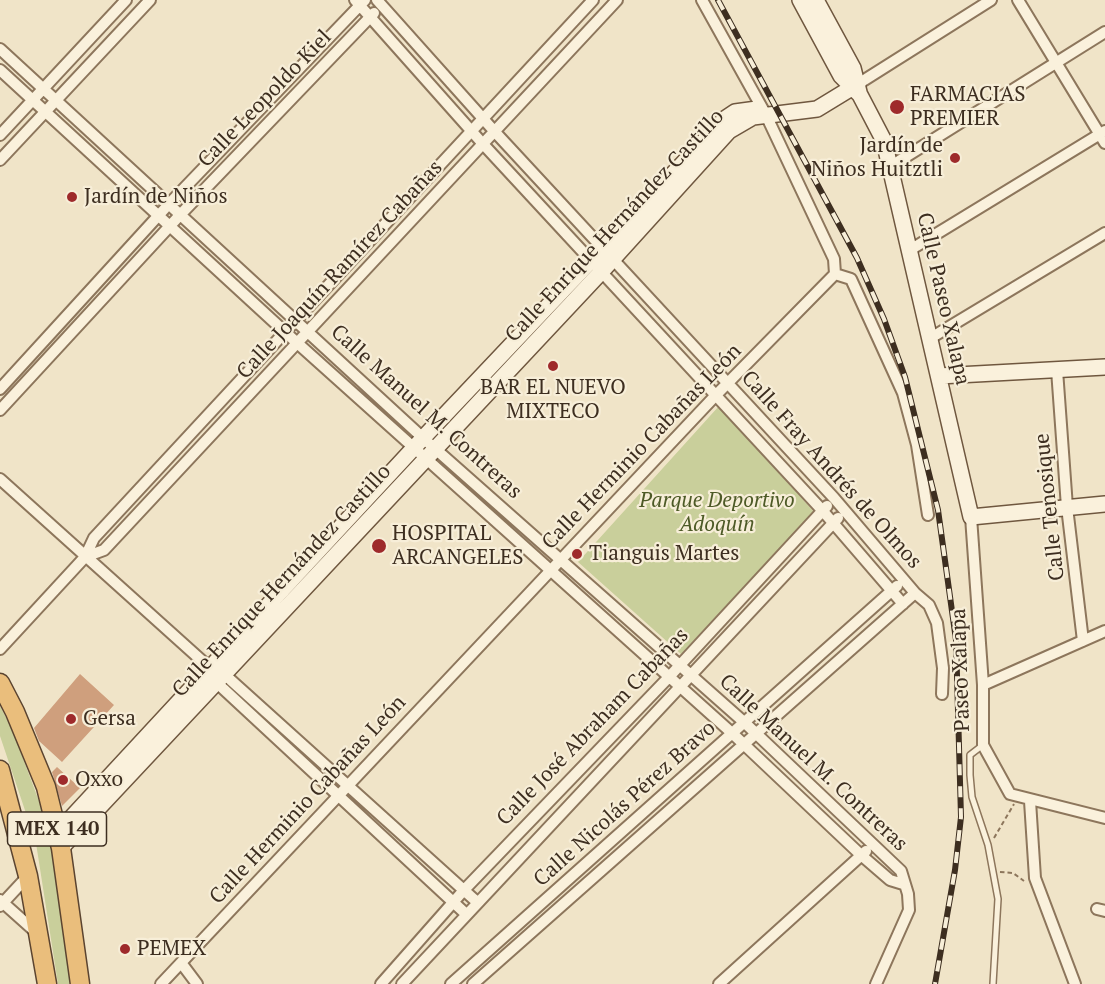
<!DOCTYPE html>
<meta charset="utf-8">
<style>
body{margin:0}
canvas{display:block;background:#f0e4c8}
</style>
<canvas width="1105" height="984"></canvas>
<script>
const g = document.querySelector('canvas').getContext('2d');
g.lineJoin = 'round';
function paint(path, color) { g.fillStyle = color; g.fill(path, 'evenodd'); }
const poly = rows => new Path2D(rows.map(r => 'M' + r).join(''));
function trace(path, color, width, dash) { g.strokeStyle = color; g.lineWidth = width; g.lineCap = dash ? 'butt' : 'round'; g.setLineDash(dash || []); g.stroke(path); }
function write(font, color, halo, rows, align = 'center') {
  g.font = font + ' "PT Serif",serif'; g.lineWidth = 4.5; g.setLineDash([]); g.textBaseline = 'middle'; g.strokeStyle = halo; g.fillStyle = color; for (const [text, x, y, turn = 0] of rows) {
    g.save(); g.translate(x, y); g.rotate((+turn || 0) * Math.PI / 180); g.textAlign = isNaN(turn) ? turn : align; if (halo) g.strokeText(text, 0, 0); g.fillText(text, 0, 0); g.restore();
  }
}
paint(poly([
 [719,406,814,512,681,654,578,562],
 [0,706,12,729,55,844,77,984,58,984,36,843,0,736]
]), '#c9cf9b');
paint(poly([
 [80,674,114,705,62,762,39,741,34,728],
 [57,767,80,788,62,806,52,772]
]), '#cf9f7d');
const service = poly([
 [983,745,970,755,970,775,972,797,988,845,998,899,993,984]
]);
const minor = poly([
 [355,0,483,144,822,510,903,604],
 [377,0,495,132,834,498,915,593,929,605,937,623,943,668,942,694],
 [1018,0,1105,143],
 [0,49,423,438,745,723,901,871,908,894,909,910,876,984],
 [0,70,285,332,733,734,861,855,890,880,903,884],
 [858,84,991,0],
 [0,135,126,0],
 [0,160,150,0],
 [891,166,1105,32],
 [910,250,1105,131],
 [835,274,851,279,903,393,917,445,928,515],
 [929,339,1105,233],
 [1057,370,1067,507,1083,641],
 [0,389,169,204,365,0],
 [0,410,180,215,374,13],
 [0,479,210,668,224,674,477,902],
 [971,517,983,685,983,745,1010,794,1105,818],
 [85,557,104,550,617,0],
 [0,649,85,557,94,538,593,0],
 [214,677,216,682,466,914],
 [983,685,1105,631],
 [1030,801,1035,878,1075,984],
 [0,900,38,934],
 [0,906,28,876],
 [1097,909,1105,911],
 [182,964,197,984],
 [161,984,716,395,835,274,834,259,766,115,702,0],
 [381,984,464,890,669,677,827,506],
 [402,984,838,518],
 [451,984,897,586],
 [473,984,915,593],
 [719,984,866,851]
]);
const secondary = poly([
 [800,0,841,76,860,95,884,141,971,517,1105,504],
 [816,0,853,68,859,92],
 [939,376,1105,367],
 [58,832,423,438,726,118,735,112,757,109],
 [61,848,602,271,729,131,753,117,817,109,858,84]
]);
const trunk = poly([
 [0,683,15,712,46,787,61,848,80,984],
 [0,770,28,876,47,984]
]);
trace(service, '#8d765c', 8);
trace(minor, '#8d765c', 14);
trace(secondary, '#6f573f', 18);
trace(trunk, '#5b4430', 21);
trace(poly([
 [994,838,1014,804],
 [1000,872,1013,873,1024,881]
]), '#8d765c', 2, [4.5, 3]);
trace(service, '#faf1dc', 5);
trace(minor, '#faf1dc', 10);
trace(secondary, '#faf1dc', 15);
trace(trunk, '#eabe7c', 18);
const rail = poly([
 [718,0,857,258,884,319,905,377,938,510,956,640,961,817,955,870,935,984]
]);
trace(rail, '#3d2e20', 6);
trace(rail, '#f7eed8', 4, [11]);
for (const [x, y, r, color] of [
 [897,107,8,"#9e2a2b"],
 [955,158,6,"#9e2a2b"],
 [72,197,6,"#9e2a2b"],
 [553,366,6,"#9e2a2b"],
 [379,546,8,"#9e2a2b"],
 [577,554,6,"#9e2a2b"],
 [71,719,6,"#9e2a2b"],
 [63,780,6,"#9e2a2b"],
 [125,949,6,"#9e2a2b"]
]) { const dot = new Path2D(); dot.arc(x, y, r, 0, 2 * Math.PI); g.fillStyle = color; g.fill(dot); trace(dot, '#f7eed8', 2); }
for (const [x, y, w] of [
 [57,829,99]
]) { const box = new Path2D(); box.roundRect(x - w / 2, y - 17, w, 34, 4.5); g.fillStyle = '#f7eed8'; g.fill(box); trace(box, '#3d2e20', 1.5); }
write('bold 20px', '#3d2e20', null, [
 ["MEX 140",57,829]
]);
write('21px', '#3d2e20', '#f7eed8', [
 ["FARMACIAS",910,95],
 ["PREMIER",910,119],
 ["Jardín de",943,146,"right"],
 ["Niños Huitztli",943,170,"right"],
 ["Jardín de Niños",84,197],
 ["BAR EL NUEVO",553,388,"center"],
 ["MIXTECO",553,412,"center"],
 ["HOSPITAL",392,534],
 ["ARCANGELES",392,558],
 ["Tianguis Martes",589,554],
 ["Gersa",83,719],
 ["Oxxo",75,780],
 ["PEMEX",137,949]
], 'left');
write('21px', '#3d2e20', '#f7eed8', [
 ["Calle Leopoldo Kiel",265,99,-46],
 ["Calle Enrique Hernández Castillo",615,226,-47],
 ["Calle Joaquín Ramírez Cabañas",340,270,-47],
 ["Calle Paseo Xalapa",943,299,77],
 ["Calle Manuel M. Contreras",426,412,42],
 ["Calle Herminio Cabañas León",642,447,-46],
 ["Calle Fray Andrés de Olmos",831,470,48],
 ["Calle Tenosique",1050,507,-96],
 ["Calle Enrique Hernández Castillo",282,581,-47],
 ["Paseo Xalapa",961,670,-92],
 ["Calle José Abraham Cabañas",593,727,-46],
 ["Calle Manuel M. Contreras",813,763,43],
 ["Calle Herminio Cabañas León",308,800,-47],
 ["Calle Nicolás Pérez Bravo",625,804,-42]
]);
write('italic 21px', '#4d5a26', '#f7eed8', [
 ["Parque Deportivo",717,501],
 ["Adoquín",717,525]
]);
</script>
